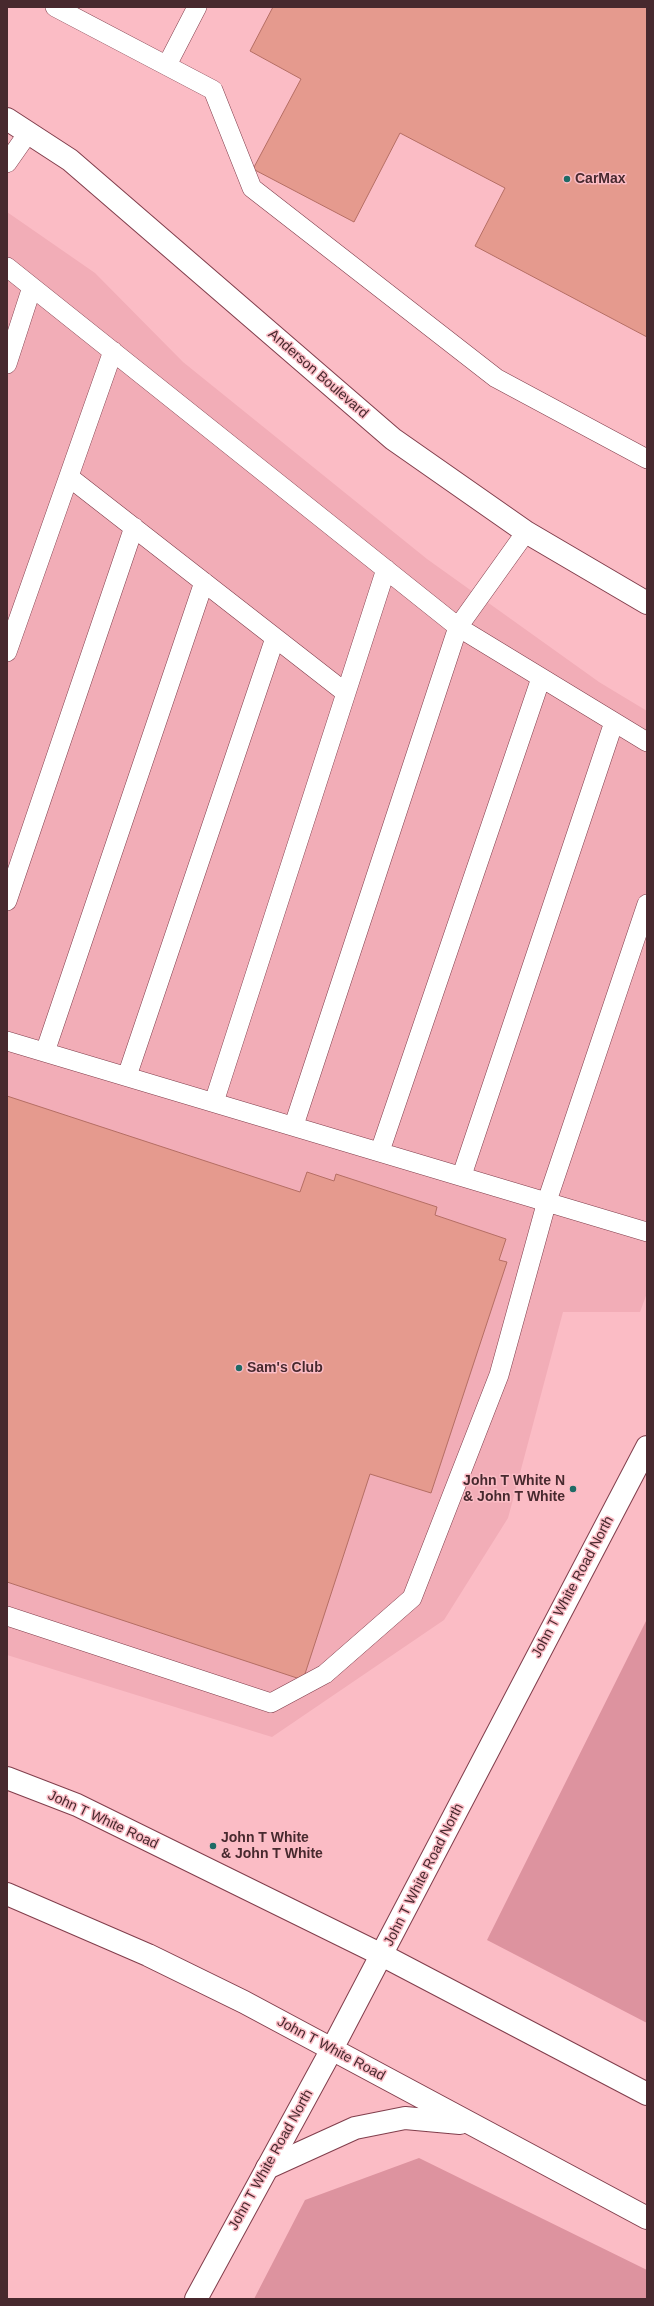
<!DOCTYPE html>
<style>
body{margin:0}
#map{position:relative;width:654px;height:2306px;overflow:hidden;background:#fbbcc5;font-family:Arial,sans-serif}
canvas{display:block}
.frame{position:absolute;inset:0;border:8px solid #47292e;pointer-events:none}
</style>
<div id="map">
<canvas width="654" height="2306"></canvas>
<div class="frame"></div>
</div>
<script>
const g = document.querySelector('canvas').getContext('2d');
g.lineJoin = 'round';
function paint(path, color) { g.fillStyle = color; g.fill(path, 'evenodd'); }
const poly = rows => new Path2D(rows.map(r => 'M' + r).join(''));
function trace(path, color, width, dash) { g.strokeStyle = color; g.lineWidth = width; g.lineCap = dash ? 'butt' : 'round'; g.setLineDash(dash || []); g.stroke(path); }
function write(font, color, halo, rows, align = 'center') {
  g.font = font + ' Arial,sans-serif'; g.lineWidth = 3; g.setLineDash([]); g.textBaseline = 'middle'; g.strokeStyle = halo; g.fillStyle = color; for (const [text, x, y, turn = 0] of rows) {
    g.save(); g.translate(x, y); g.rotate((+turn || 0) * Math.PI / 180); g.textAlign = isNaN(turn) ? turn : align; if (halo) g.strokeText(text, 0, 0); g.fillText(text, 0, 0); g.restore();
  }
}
paint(poly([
 [7,212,95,273,183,362,427,559,599,682,647,711,647,1293,640,1312,563,1312,508,1518,444,1620,272,1737,7,1655]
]), '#f2adb7');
paint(poly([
 [647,1619,647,2023,487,1940],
 [419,2158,647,2270,647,2299,254,2299,305,2200]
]), '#dd939f');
const building = poly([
 [273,7,647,7,647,337,475,246,505,188,400,133,354,222,253,169,301,79,250,51,273,7],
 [7,1096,300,1192,307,1172,334,1181,336,1174,437,1207,435,1215,506,1239,499,1260,507,1262,431,1493,370,1474,303,1680,7,1582,7,1096]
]);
paint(building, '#e59a8e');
trace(building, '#b56e64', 1);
const lane = poly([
 [55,7,213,90,252,188,496,378,647,459],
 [167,65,197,7],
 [7,163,28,133],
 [7,267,458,627,647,742],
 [7,364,32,287],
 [69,477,346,693],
 [7,652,113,351],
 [7,901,134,527],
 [7,1041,647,1232],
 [45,1052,204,582],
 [127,1076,275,638],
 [214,1102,386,569],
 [294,1125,458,627,526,532],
 [380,1151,541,678],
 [462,1175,614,722],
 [7,1616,271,1703,325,1674,412,1598,499,1375,547,1201,647,904]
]);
const street = poly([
 [196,2299,332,2049]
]);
const secondary = poly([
 [7,119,70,160,393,439,526,532,647,603],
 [7,1778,77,1805,382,1955,647,2094],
 [7,1894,148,1955,244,2002,647,2218],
 [332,2049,647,1447],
 [267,2168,355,2128,405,2118,460,2123]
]);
trace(lane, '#813e4c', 20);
trace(street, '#813e4c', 24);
trace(secondary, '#813e4c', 24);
trace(lane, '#fff', 19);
trace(street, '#fff', 22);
trace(secondary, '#fff', 22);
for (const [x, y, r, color] of [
 [567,179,4,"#1f6a65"],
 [239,1368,4,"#1f6a65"],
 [573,1489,4,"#1f6a65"],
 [213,1846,4,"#1f6a65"]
]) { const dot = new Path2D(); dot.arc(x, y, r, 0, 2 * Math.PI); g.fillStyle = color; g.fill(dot); trace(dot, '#fbbcc5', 1.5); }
write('bold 14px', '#47292e', '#fbbcc5', [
 ["CarMax",575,179],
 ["Sam's Club",247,1368],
 ["John T White N",565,1481,"right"],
 ["& John T White",565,1497,"right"],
 ["John T White",221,1838],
 ["& John T White",221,1854]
], 'left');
write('14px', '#47292e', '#fbbcc5', [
 ["Anderson Boulevard",318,374,41],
 ["John T White Road North",573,1587,-62],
 ["John T White Road",103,1820,25],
 ["John T White Road North",424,1875,-63],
 ["John T White Road",331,2049,28],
 ["John T White Road North",271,2160,-61]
]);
</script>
